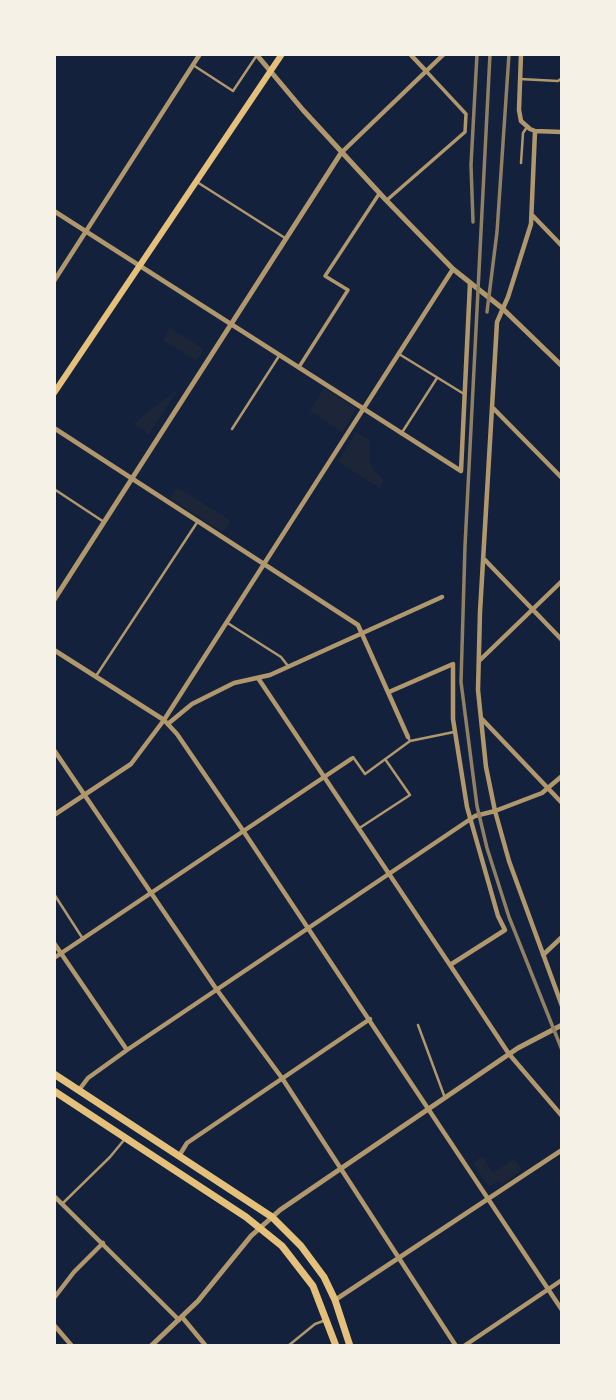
<!DOCTYPE html>
<style>
body{margin:0}
#map{position:relative;width:616px;height:1400px;overflow:hidden;background:#14213d;font-family:Raleway,sans-serif}
canvas{display:block}
.frame{position:absolute;inset:0;border:56px solid #f6f1e7;pointer-events:none}
</style>
<div id="map">
<canvas width="616" height="1400"></canvas>
<div class="frame"></div>
</div>
<script>
const g = document.querySelector('canvas').getContext('2d');
g.lineJoin = 'round';
function paint(path, color) { g.fillStyle = color; g.fill(path, 'evenodd'); }
const poly = rows => new Path2D(rows.map(r => 'M' + r).join(''));
function trace(path, color, width, dash) { g.strokeStyle = color; g.lineWidth = width; g.lineCap = dash ? 'butt' : 'round'; g.setLineDash(dash || []); g.stroke(path); }
paint(poly([
 [170,328,204,349,196,361,163,340],
 [179,388,149,434,133,424],
 [324,388,356,409,342,432,310,411],
 [356,432,370,441,369,461,375,472,384,480,380,488,338,462],
 [177,487,231,521,223,532,170,498],
 [482,1156,493,1173,514,1159,522,1170,501,1184,498,1181,489,1187,473,1163]
]), '#1d2539');
trace(poly([
 [193,65,233,91,257,55],
 [520,79,558,81,562,78],
 [521,163,523,133,527,127],
 [197,182,285,238],
 [399,354,464,394],
 [232,429,279,356],
 [401,434,437,378],
 [54,489,104,522],
 [226,622,281,657,288,666],
 [96,676,198,521],
 [410,741,454,732],
 [351,758,353,757,365,774,410,741,408,737],
 [358,829,410,795,385,759],
 [54,894,83,939],
 [418,1025,445,1098],
 [63,1203,110,1157,124,1140],
 [288,1346,315,1324,326,1320]
]), '#b1986c', 2.5);
trace(poly([
 [387,200,465,132,466,114,426,71],
 [299,367,348,290,325,276,379,194]
]), '#b1986c', 3.5);
trace(poly([
 [410,54,426,71],
 [521,54,519,110,521,121,530,129,535,131,562,132],
 [535,131,531,224,508,297,497,322,480,612,478,690,486,767,495,811,509,861,562,1006],
 [341,153,444,54],
 [54,211,461,471,470,283],
 [533,216,562,246],
 [54,281,200,54],
 [493,408,562,478],
 [54,428,358,625,408,737],
 [485,560,562,640],
 [479,661,562,581],
 [258,678,450,965],
 [389,692,453,664,453,719,467,807,498,916,505,930,450,965,509,1054,562,1116],
 [482,719,562,803],
 [164,720,177,734,244,832,562,1310],
 [169,723,192,704,234,683,270,675,442,597],
 [54,750,217,990,282,1078,456,1346],
 [54,815,131,764,164,720,453,269],
 [54,943,127,1050],
 [543,955,562,937],
 [54,958,351,759],
 [79,1090,88,1078,127,1050,475,816,495,811,542,793,562,776],
 [179,1156,187,1143,370,1019],
 [54,1196,179,1320],
 [54,1298,74,1272,103,1243],
 [335,1300,562,1150],
 [182,1317,206,1346],
 [54,1325,72,1346],
 [464,1346,562,1280]
]), '#b1986c', 4.5);
trace(poly([
 [256,54,303,110,385,199,453,269,502,308,562,366],
 [54,600,341,153],
 [54,650,164,720],
 [151,1346,198,1301,251,1236,280,1210,518,1048,562,1025]
]), '#b1986c', 5);
trace(poly([
 [54,393,282,54]
]), '#e5c07b', 6);
trace(poly([
 [54,1074,272,1217,301,1246,324,1277,335,1300,350,1346],
 [54,1091,246,1217,282,1246,313,1286,336,1346]
]), '#e5c07b', 7);
trace(poly([
 [490,54,465,546,461,682,477,806,487,848,509,917,562,1050],
 [473,222,471,165,477,54],
 [487,312,497,232,509,54]
]), '#918062', 3.5);
</script>
